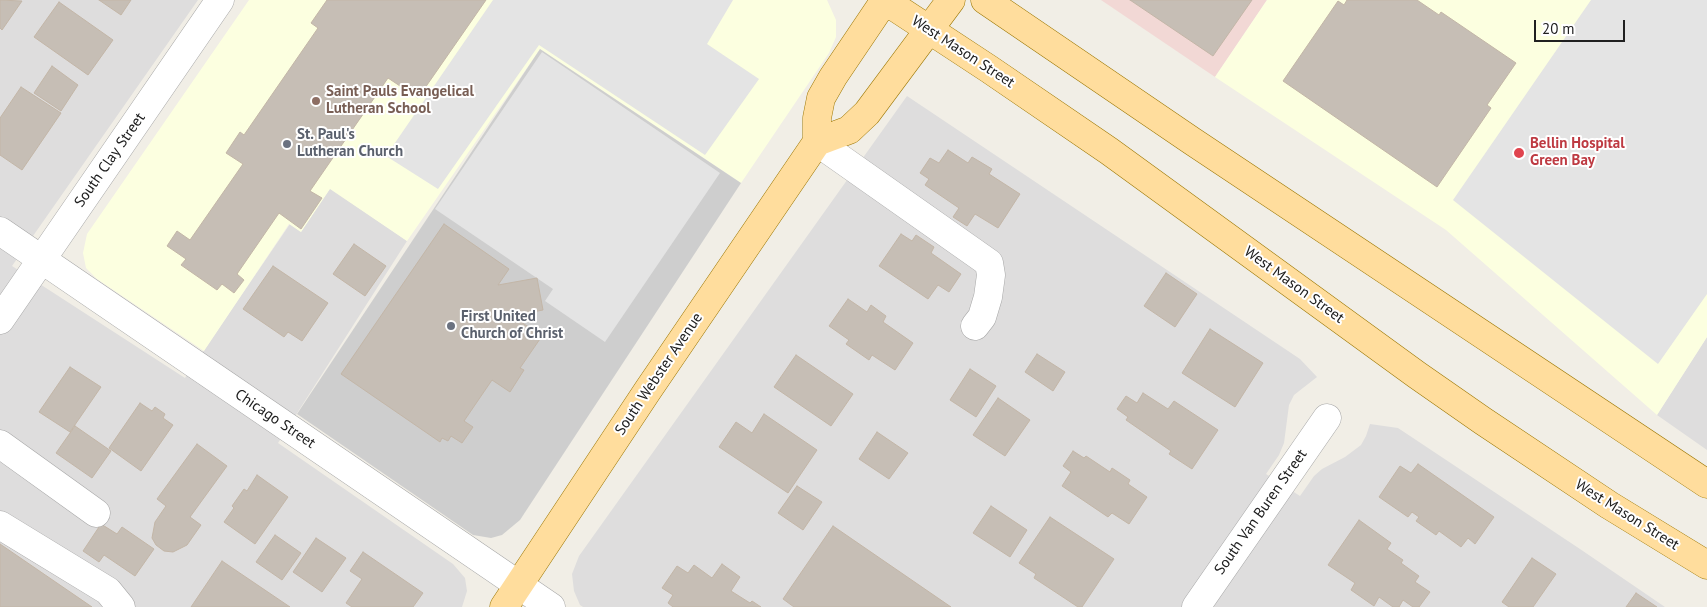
<!DOCTYPE html>
<style>
body{margin:0}
#map{position:relative;width:1707px;height:607px;overflow:hidden;background:#f1eee6;font-family:"PT Sans",sans-serif}
canvas{display:block}
.scale{position:absolute;left:1534px;top:20px;width:91px;height:22px;box-sizing:border-box;border:2px solid #202020;border-top:0;padding-left:6px;font-size:15px;line-height:18px;white-space:nowrap;color:#202020;-webkit-text-stroke:4px #fff;paint-order:stroke}
</style>
<div id="map">
<canvas width="1707" height="607"></canvas>
<div class="scale">20 m</div>
</div>
<script>
const g = document.querySelector('canvas').getContext('2d');
g.lineJoin = 'round';
function paint(path, color) { g.fillStyle = color; g.fill(path, 'evenodd'); }
const poly = rows => new Path2D(rows.map(r => 'M' + r).join(''));
function trace(path, color, width, dash) { g.strokeStyle = color; g.lineWidth = width; g.lineCap = dash ? 'butt' : 'round'; g.setLineDash(dash || []); g.stroke(path); }
function write(font, color, halo, rows, align = 'center') {
  g.font = font + ' "PT Sans",sans-serif'; g.lineWidth = 4; g.setLineDash([]); g.textBaseline = 'middle'; g.strokeStyle = halo; g.fillStyle = color; for (const [text, x, y, turn = 0] of rows) {
    g.save(); g.translate(x, y); g.rotate((+turn || 0) * Math.PI / 180); g.textAlign = isNaN(turn) ? turn : align; if (halo) g.strokeText(text, 0, 0); g.fillText(text, 0, 0); g.restore();
  }
}
paint(poly([
 [0,0,198,0,12,266,185,378,290,224,301,232,330,188,407,241,278,443,453,564,465,578,467,591,462,607,0,607],
 [907,96,1300,359,1317,377,1294,395,1289,405,1284,443,1279,455,1266,474,1300,496,1314,476,1322,469,1345,457,1361,445,1366,436,1370,424,1398,428,1580,549,1665,607,583,607,580,605,574,591,572,574,579,556],
 [1707,337,1707,450,1657,415]
]), '#dedddd');
paint(poly([
 [1101,0,1267,0,1215,77]
]), '#f2d8d5');
paint(poly([
 [249,0,827,0,836,20,836,37,829,53,741,183,540,49,407,241,330,189,301,232,289,224,204,351,97,279,86,268,83,253,87,234],
 [1267,0,1707,0,1707,337,1657,415,1446,230,1215,77]
]), '#fcffe0');
paint(poly([
 [540,49,741,183,520,520,502,535,491,538,473,535,297,414]
]), '#cecece');
paint(poly([
 [493,0,733,0,707,44,759,79,705,155,539,45,438,189,386,156],
 [1591,0,1707,0,1707,294,1658,364,1453,200],
 [542,52,720,173,605,342,545,301,553,289,435,209]
]), '#e4e4e4');
const building = poly([
 [0,0,22,1,2,30,0,28,0,0],
 [99,0,131,0,121,15,99,0],
 [327,0,486,0,418,98,388,78,310,191,322,198,301,229,279,213,237,274,244,280,234,293,222,284,217,290,181,265,186,259,167,246,177,231,190,240,243,164,226,153,240,132,244,135,318,28,311,23,327,0],
 [1130,0,1252,0,1213,56,1130,0],
 [1347,0,1417,0,1439,15,1441,12,1516,63,1487,105,1491,108,1437,187,1283,81,1338,1,1344,5,1347,0],
 [59,2,113,40,88,75,34,37,59,2],
 [52,66,78,85,61,111,34,93,52,66],
 [21,87,61,113,22,170,0,155,0,118,21,87],
 [948,150,968,163,972,157,992,169,989,174,1020,194,998,228,975,214,967,226,953,217,959,208,925,185,929,179,920,173,930,158,939,163,948,150],
 [444,224,509,269,498,285,537,278,543,310,512,316,542,336,520,368,524,370,510,392,492,380,464,421,473,427,462,443,451,436,448,441,442,438,440,442,341,374,444,224],
 [901,234,912,241,916,235,934,247,931,253,961,274,949,292,938,285,928,299,879,266,901,234],
 [354,244,386,266,365,296,333,274,354,244],
 [273,266,328,303,302,341,288,332,284,337,243,309,273,266],
 [1166,273,1197,294,1175,327,1144,306,1166,273],
 [848,299,867,312,871,305,886,316,883,322,913,343,895,370,872,355,869,360,846,344,849,340,829,326,848,299],
 [1210,329,1263,363,1235,407,1182,373,1210,329],
 [1037,354,1065,372,1053,391,1025,372,1037,354],
 [796,355,853,394,831,426,774,387,796,355],
 [70,367,101,387,70,432,39,412,70,367],
 [970,369,996,386,976,417,950,400,970,369],
 [1143,393,1168,409,1174,401,1218,430,1192,469,1169,454,1171,451,1126,420,1128,417,1117,409,1126,396,1137,403,1143,393],
 [998,398,1030,420,1005,456,973,435,998,398],
 [140,403,152,411,155,407,165,414,163,418,173,425,141,471,109,448,140,403],
 [764,414,817,450,788,493,719,447,736,422,752,433,764,414],
 [75,426,111,451,92,478,56,453,75,426],
 [877,432,908,453,889,479,859,459,877,432],
 [197,444,227,466,190,517,201,525,187,545,173,552,164,551,156,545,152,538,155,522,166,506,157,499,197,444],
 [1073,451,1084,458,1086,456,1110,472,1112,468,1130,480,1128,484,1147,497,1129,524,1112,513,1108,517,1062,486,1071,472,1063,466,1073,451],
 [1418,464,1494,517,1475,544,1468,538,1461,547,1439,531,1436,535,1416,521,1419,517,1412,512,1408,517,1379,497,1400,466,1411,473,1418,464],
 [257,475,288,497,255,544,224,522,234,508,232,506,244,489,247,491,257,475],
 [797,486,822,502,803,530,778,513,797,486],
 [991,506,1027,530,1010,557,973,533,991,506],
 [1050,517,1114,559,1082,607,1078,607,1034,578,1036,574,1019,563,1050,517],
 [1359,520,1391,543,1387,549,1403,560,1401,563,1419,576,1415,582,1430,592,1419,607,1413,607,1403,600,1399,607,1393,607,1379,597,1374,606,1351,590,1355,583,1328,565,1359,520],
 [101,524,117,534,122,527,154,549,135,576,104,555,99,562,83,551,101,524],
 [833,526,951,607,794,607,783,599,833,526],
 [275,535,301,553,282,580,256,562,275,535],
 [316,538,346,558,322,592,293,572,316,538],
 [0,544,92,607,0,607,0,544],
 [363,552,423,593,413,607,352,607,346,603,362,579,350,571,363,552],
 [1532,558,1556,574,1533,607,1509,607,1502,602,1532,558],
 [222,561,290,607,191,607,222,561],
 [722,564,740,577,731,591,750,603,752,601,761,607,673,607,668,603,673,595,662,588,677,566,688,573,694,565,712,578,722,564],
 [1636,593,1657,607,1626,607,1636,593]
]);
paint(building, '#c6beb5');
trace(building, '#c3b6a7', 1);
const minor = poly([
 [817,142,989,263,991,275,988,297,982,317,975,326],
 [0,231,551,607],
 [0,320,220,0],
 [0,444,96,513],
 [0,525,108,591,121,607],
 [1196,607,1327,418]
]);
const major = poly([
 [884,0,989,69,1109,151,1417,375,1483,421,1609,505,1707,565],
 [985,0,1192,141,1707,484],
 [817,142,849,130,867,113,951,0],
 [504,607,648,390,817,142,817,118,821,98,833,77,885,0]
]);
trace(minor, '#a7a7a7', 29);
trace(major, '#9b7600', 29);
trace(minor, '#fff', 28);
trace(major, '#ffdd9d', 28);
for (const [x, y, r, color] of [
 [316,101,5,"#8d6e63"],
 [287,144,5,"#6b7280"],
 [1519,153,6,"#e0444e"],
 [451,326,5,"#6b7280"]
]) { const dot = new Path2D(); dot.arc(x, y, r, 0, 2 * Math.PI); g.fillStyle = color; g.fill(dot); trace(dot, '#fff', 2); }
write('15px', '#202020', '#fff', [
 ["West Mason Street",963,52,33],
 ["South Clay Street",110,160,-55],
 ["West Mason Street",1294,285,36],
 ["South Webster Avenue",659,374,-56],
 ["Chicago Street",275,419,34],
 ["South Van Buren Street",1261,512,-55],
 ["West Mason Street",1627,515,32]
]);
write('bold 15px', '#785e54', '#fff', [
 ["Saint Pauls Evangelical",326,92],
 ["Lutheran School",326,109]
], 'left');
write('bold 15px', '#5b616d', '#fff', [
 ["St. Paul's",297,135],
 ["Lutheran Church",297,152],
 ["First United",461,317],
 ["Church of Christ",461,334]
], 'left');
write('bold 15px', '#be3a42', '#fff', [
 ["Bellin Hospital",1530,144],
 ["Green Bay",1530,161]
], 'left');
</script>
